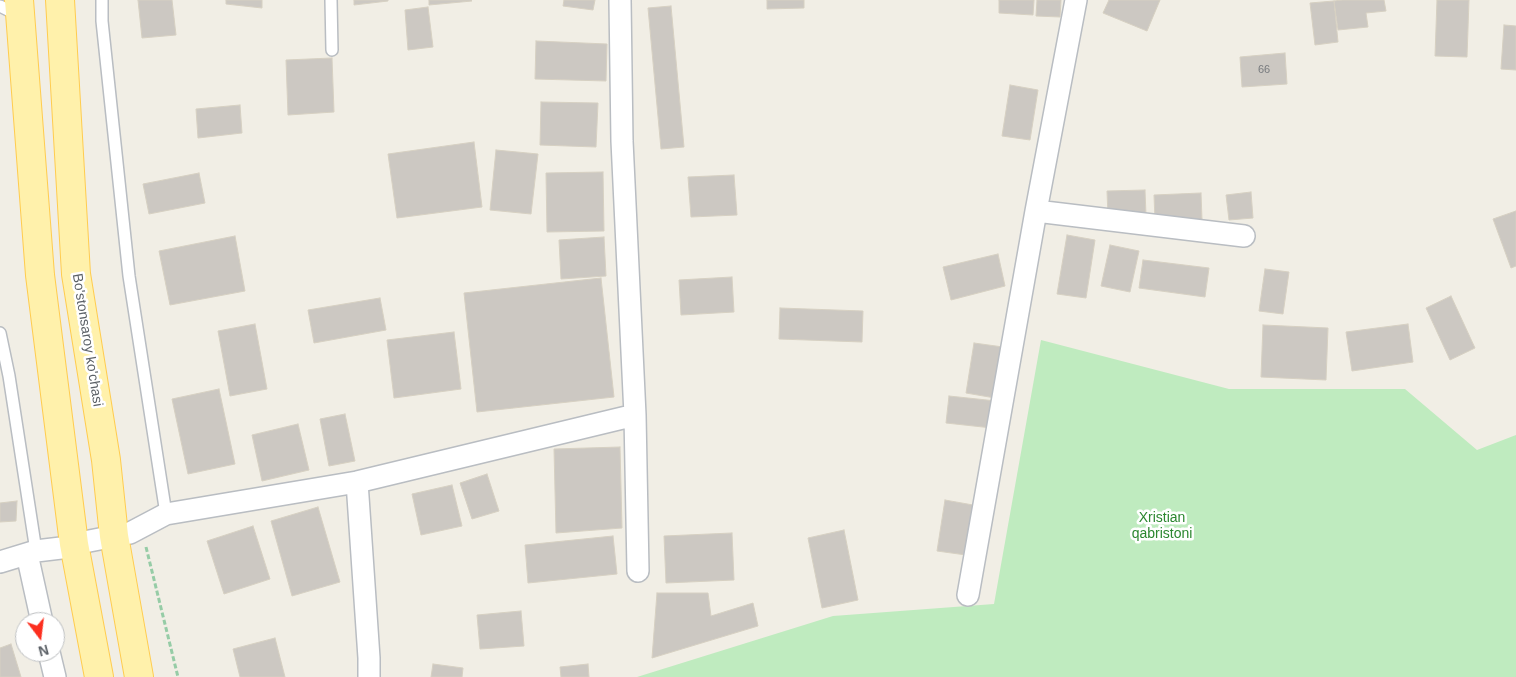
<!DOCTYPE html>
<style>
body{margin:0}
#map{position:relative;width:1516px;height:677px;overflow:hidden;background:#f1eee5;font-family:Helvetica,sans-serif}
canvas{display:block}
.north{position:absolute;left:15px;top:612px;width:50px;height:50px;box-sizing:border-box;background:#fff;border:1px solid #bec0c2;border-radius:50%;rotate:165deg;font-size:14px;font-weight:700;line-height:20px;text-align:center;color:#5c6167}
.north::after{content:'';display:block;margin:auto;width:18px;height:22px;background:#fc2f1f;clip-path:polygon(50% 0,100% 100%,50% 72%,0 100%)}
</style>
<div id="map">
<canvas width="1516" height="677"></canvas>
<div class="north">N</div>
</div>
<script>
const g = document.querySelector('canvas').getContext('2d');
g.lineJoin = 'round';
function paint(path, color) { g.fillStyle = color; g.fill(path, 'evenodd'); }
const poly = rows => new Path2D(rows.map(r => 'M' + r).join(''));
function trace(path, color, width, dash) { g.strokeStyle = color; g.lineWidth = width; g.lineCap = dash ? 'butt' : 'round'; g.setLineDash(dash || []); g.stroke(path); }
function write(font, color, halo, rows, align = 'center') {
  g.font = font + ' Helvetica,sans-serif'; g.lineWidth = 5; g.setLineDash([]); g.textBaseline = 'middle'; g.strokeStyle = halo; g.fillStyle = color; for (const [text, x, y, turn = 0] of rows) {
    g.save(); g.translate(x, y); g.rotate((+turn || 0) * Math.PI / 180); g.textAlign = isNaN(turn) ? turn : align; if (halo) g.strokeText(text, 0, 0); g.fillText(text, 0, 0); g.restore();
  }
}
paint(poly([
 [1041,340,1229,389,1405,389,1477,450,1516,435,1516,677,637,677,833,616,994,604]
]), '#bfebbf');
const building = poly([
 [138,0,172,0,176,35,142,38,138,0],
 [226,0,262,0,262,8,226,4,226,0],
 [354,0,388,0,388,1,354,5,354,0],
 [429,0,471,0,472,1,429,5,429,0],
 [564,0,595,0,593,10,563,6,564,0],
 [767,0,804,0,804,8,767,9,767,0],
 [999,0,1034,0,1033,15,999,13,999,0],
 [1037,0,1061,0,1060,17,1036,16,1037,0],
 [1109,0,1160,0,1147,31,1103,13,1109,0],
 [1342,0,1384,0,1386,11,1366,13,1368,27,1338,30,1334,1,1342,0],
 [1437,0,1469,0,1467,57,1435,56,1437,0],
 [1334,1,1338,42,1315,45,1310,3,1334,1],
 [671,6,684,147,661,149,648,8,671,6],
 [428,7,433,47,408,50,405,10,428,7],
 [1504,25,1516,26,1516,70,1501,69,1504,25],
 [536,41,607,44,606,81,535,79,536,41],
 [1285,53,1287,84,1242,87,1240,57,1285,53],
 [332,58,334,112,288,115,286,60,332,58],
 [1010,85,1038,90,1030,140,1002,136,1010,85],
 [541,102,598,103,596,147,540,145,541,102],
 [240,105,242,133,198,138,196,109,240,105],
 [474,142,482,207,397,218,388,154,474,142],
 [496,150,538,154,531,214,490,210,496,150],
 [603,172,604,231,547,232,546,173,603,172],
 [199,173,205,203,149,214,143,184,199,173],
 [734,175,737,215,691,217,688,177,734,175],
 [1145,190,1146,215,1108,217,1107,191,1145,190],
 [1251,192,1253,218,1229,220,1226,195,1251,192],
 [1201,193,1202,220,1155,221,1154,195,1201,193],
 [1516,211,1516,266,1511,268,1493,219,1516,211],
 [1067,235,1095,240,1086,298,1057,294,1067,235],
 [235,236,245,291,170,305,159,251,235,236],
 [604,237,606,276,561,279,559,240,604,237],
 [1110,245,1139,251,1130,292,1101,286,1110,245],
 [998,254,1005,286,951,300,943,267,998,254],
 [1143,260,1209,268,1205,297,1139,288,1143,260],
 [1265,269,1289,272,1283,314,1259,311,1265,269],
 [732,277,734,312,681,315,679,280,732,277],
 [601,278,614,397,477,412,464,293,601,278],
 [1451,296,1475,348,1450,360,1426,308,1451,296],
 [380,298,386,330,314,343,308,310,380,298],
 [780,308,863,311,862,342,779,339,780,308],
 [255,324,267,389,230,396,218,331,255,324],
 [1408,324,1413,362,1352,371,1346,332,1408,324],
 [1263,325,1328,328,1326,380,1261,377,1263,325],
 [454,332,461,389,394,398,387,340,454,332],
 [974,343,1003,347,995,398,966,393,974,343],
 [219,389,235,464,188,474,172,399,219,389],
 [949,396,996,401,992,428,946,423,949,396],
 [345,414,355,461,329,466,320,419,345,414],
 [298,424,309,470,262,481,252,435,298,424],
 [620,447,622,528,556,533,554,449,620,447],
 [487,474,499,511,472,519,460,483,487,474],
 [452,485,462,526,421,535,412,494,452,485],
 [945,500,973,505,966,555,937,551,945,500],
 [17,501,16,521,0,522,0,503,17,501],
 [318,507,340,582,292,596,271,521,318,507],
 [253,526,270,579,224,594,207,541,253,526],
 [844,530,858,600,822,608,808,538,844,530],
 [732,533,734,580,666,583,664,536,732,533],
 [613,536,617,574,528,583,525,545,613,536],
 [657,593,708,593,711,616,753,603,758,626,652,658,657,593],
 [521,611,524,646,480,649,477,615,521,611],
 [275,638,285,677,240,677,233,649,275,638],
 [11,644,21,677,0,677,0,648,11,644],
 [433,664,463,668,462,677,431,677,433,664],
 [588,664,589,677,561,677,560,667,588,664]
]);
paint(building, '#ccc8c2');
trace(building, '#d6d0c2', 1);
const lane = poly([
 [102,0,102,21,129,276,166,514],
 [331,0,332,50],
 [0,6,14,13,18,17],
 [0,333,9,376,36,551]
]);
const street = poly([
 [620,0,622,141,635,415,638,571],
 [1036,211,1244,236],
 [357,482,369,658,369,677],
 [27,554,42,622],
 [0,562,36,551,61,548,74,544,130,533,166,514,357,482,635,415],
 [968,595,1036,211,1076,0],
 [49,652,55,677]
]);
const primary = poly([
 [19,0,40,275,74,544,99,677],
 [60,0,76,274,106,460,114,536,139,677]
]);
trace(lane, '#b9bdc2', 14);
trace(street, '#b9bdc2', 24);
trace(primary, '#ffcc4f', 30);
trace(poly([
 [146,547,178,677]
]), '#96cca6', 3, [5, 2.5]);
trace(lane, '#fff', 11);
trace(street, '#fff', 21);
trace(primary, '#fff1ab', 28);
write('11px', '#787b7e', null, [
 ["66",1264,70]
]);
write('14px', '#5c6167', '#fff', [
 ["Bo'stonsaroy ko'chasi",87,340,81]
]);
write('14px', '#2c8730', '#fff', [
 ["Xristian",1162,518],
 ["qabristoni",1162,534]
]);
</script>
